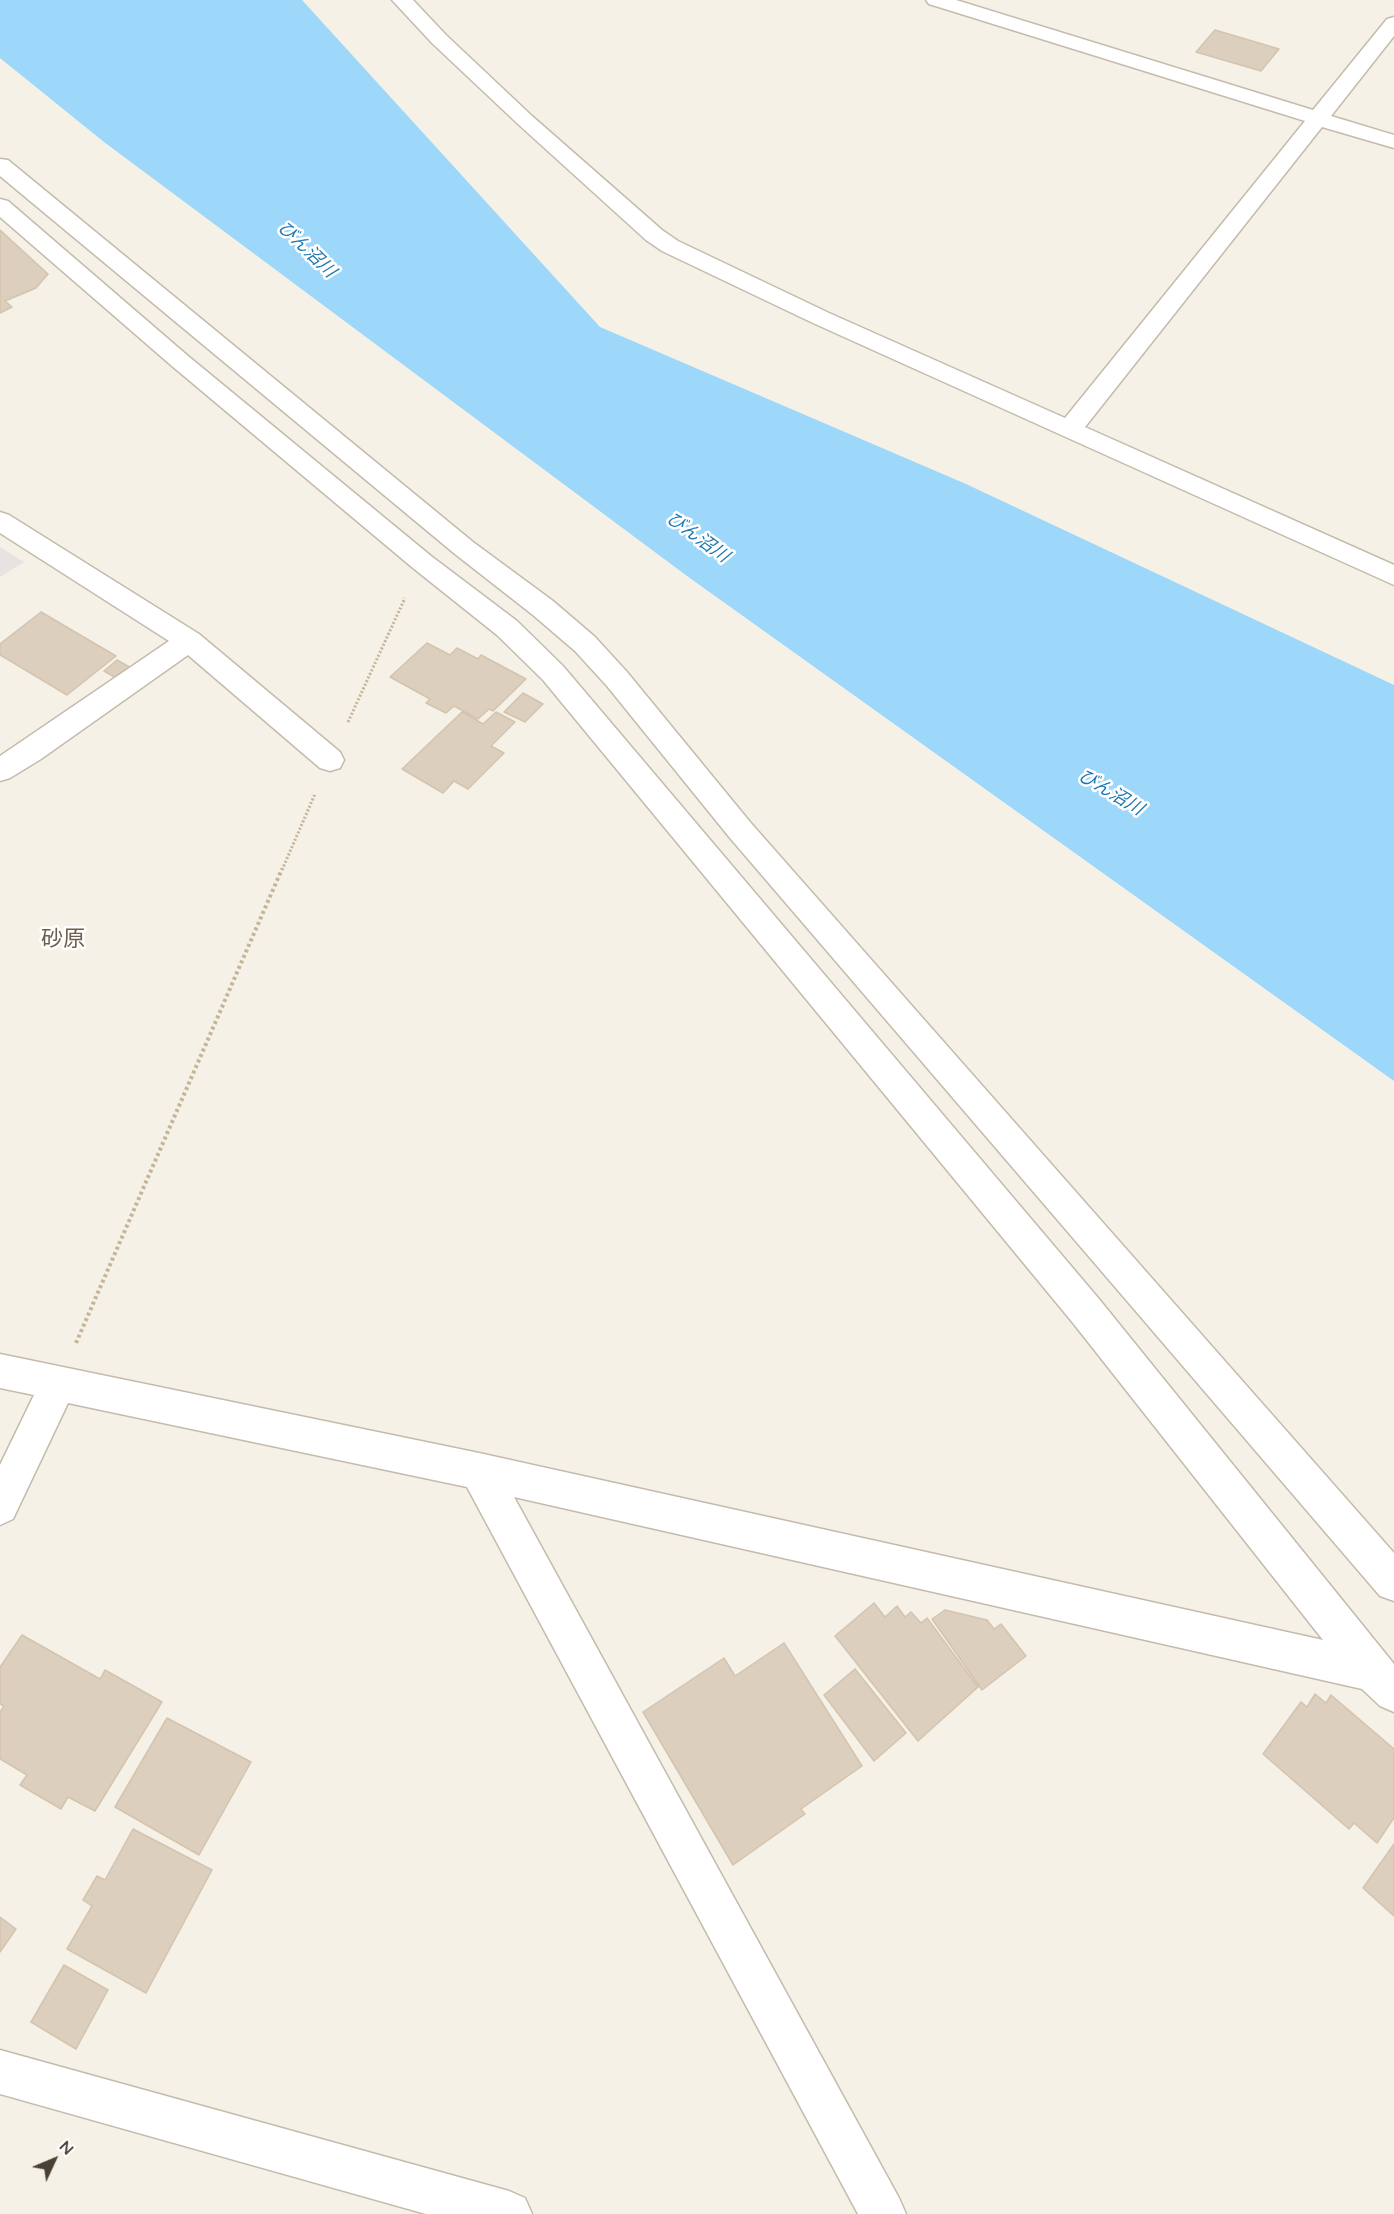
<!DOCTYPE html>
<meta charset="utf-8">
<style>
body{margin:0}
#map{position:relative;width:1394px;height:2214px;overflow:hidden;background:#f5f1e7;font-family:Lato,sans-serif}
canvas{display:block}
.north{position:absolute;left:24px;top:2130px;width:60px;height:60px;-webkit-text-stroke:4px #fff;paint-order:stroke;rotate:46deg;font-size:16px;font-weight:700;line-height:24px;text-align:center;color:#4a4135}
.north::after{content:'';display:block;margin:auto;width:21px;height:27px;background:#4a4135;clip-path:polygon(50% 0,100% 100%,50% 72%,0 100%)}
</style>
<div id="map">
<canvas width="1394" height="2214"></canvas>
<div class="north">N</div>
</div>
<script>
const g = document.querySelector('canvas').getContext('2d');
g.lineJoin = 'round';
function paint(path, color) { g.fillStyle = color; g.fill(path, 'evenodd'); }
const poly = rows => new Path2D(rows.map(r => 'M' + r).join(''));
function trace(path, color, width, dash) { g.strokeStyle = color; g.lineWidth = width; g.lineCap = dash ? 'butt' : 'round'; g.setLineDash(dash || []); g.stroke(path); }
function write(font, color, halo, rows, align = 'center') {
  g.font = font + ' Lato,"Noto Sans JP",sans-serif'; g.lineWidth = 5; g.setLineDash([]); g.textBaseline = 'middle'; g.strokeStyle = halo; g.fillStyle = color; for (const [text, x, y, turn = 0] of rows) {
    g.save(); g.translate(x, y); g.rotate((+turn || 0) * Math.PI / 180); g.textAlign = isNaN(turn) ? turn : align; if (halo) g.strokeText(text, 0, 0); g.fillText(text, 0, 0); g.restore();
  }
}
paint(poly([
 [0,547,24,562,0,577]
]), '#e6e3e0');
paint(poly([
 [0,0,302,0,600,327,966,484,1394,685,1394,1081,687,576,104,142,0,58]
]), '#9dd7f9');
const building = poly([
 [1215,30,1279,49,1261,71,1196,52,1215,30],
 [0,230,48,274,36,288,5,301,12,307,0,313,0,230],
 [41,612,116,656,67,695,0,655,0,644,41,612],
 [427,643,450,655,457,648,478,659,481,655,526,679,493,711,489,709,478,719,454,706,446,713,426,703,430,699,390,677,427,643],
 [117,660,133,669,120,680,104,671,117,660],
 [523,693,543,704,525,722,504,712,523,693],
 [462,712,483,724,496,712,515,722,491,746,504,753,468,789,454,781,443,793,402,769,462,712],
 [874,1603,885,1617,897,1606,905,1617,911,1612,921,1623,927,1618,978,1687,918,1741,835,1636,874,1603],
 [945,1610,987,1620,994,1629,1001,1624,1026,1656,982,1690,932,1619,945,1610],
 [22,1635,100,1679,105,1670,162,1702,95,1811,68,1797,61,1809,20,1785,27,1775,0,1759,0,1712,4,1706,0,1704,0,1667,22,1635],
 [784,1643,862,1766,801,1809,805,1814,733,1865,643,1712,724,1658,735,1676,784,1643],
 [855,1669,906,1733,874,1761,824,1695,855,1669],
 [1315,1694,1326,1703,1331,1695,1394,1749,1394,1818,1377,1843,1354,1823,1349,1829,1263,1754,1301,1702,1307,1707,1315,1694],
 [167,1718,251,1762,199,1855,115,1807,167,1718],
 [133,1829,212,1870,146,1993,67,1949,92,1906,83,1900,97,1876,105,1880,133,1829],
 [1394,1844,1394,1916,1363,1888,1394,1844],
 [0,1917,16,1929,0,1952,0,1917],
 [64,1965,108,1990,76,2049,31,2022,64,1965]
]);
paint(building, '#dccfbe');
trace(building, '#d4c4ae', 1.5);
const street = poly([
 [392,0,413,0,446,35,532,116,662,230,678,241,829,313,1065,418,1305,121,929,4,926,0,956,0,1313,110,1387,19,1394,17,1394,36,1331,116,1394,135,1394,148,1322,127,1085,427,1394,565,1394,585,813,323,662,251,646,240,518,124,432,43,392,0],
 [0,159,8,160,473,542,553,601,595,637,627,672,750,822,1394,1553,1394,1601,1380,1596,730,838,607,686,575,651,533,615,455,554,0,176,0,159],
 [0,199,8,201,188,356,431,556,517,621,563,666,1099,1299,1394,1664,1394,1712,1380,1706,1362,1689,514,1497,899,2198,906,2214,858,2214,467,1487,68,1403,13,1519,0,1525,0,1465,34,1395,0,1388,0,1354,479,1453,1323,1640,1073,1323,543,680,497,635,413,568,172,366,0,217,0,199],
 [0,512,9,515,199,634,340,752,344,760,340,768,330,771,320,768,188,655,41,759,10,778,0,781,0,756,169,641,0,533,0,512],
 [0,2050,509,2191,525,2198,532,2214,426,2214,0,2094,0,2050]
]);
trace(street, '#c5bbac', 3);
trace(poly([
 [348,722,405,598],
 [282,870,315,794]
]), '#c6b498', 3, [2, 2]);
trace(poly([
 [76,1343,282,869]
]), '#c6b498', 4, [3, 3]);
paint(street, '#fff');
write('italic 18px', '#1f78b1', '#fff', [
 ["びん沼川",307,249,44],
 ["びん沼川",698,537,36],
 ["びん沼川",1111,792,31]
]);
write('22px', '#6e5f4b', '#fff', [
 ["砂原",63,939]
]);
</script>
